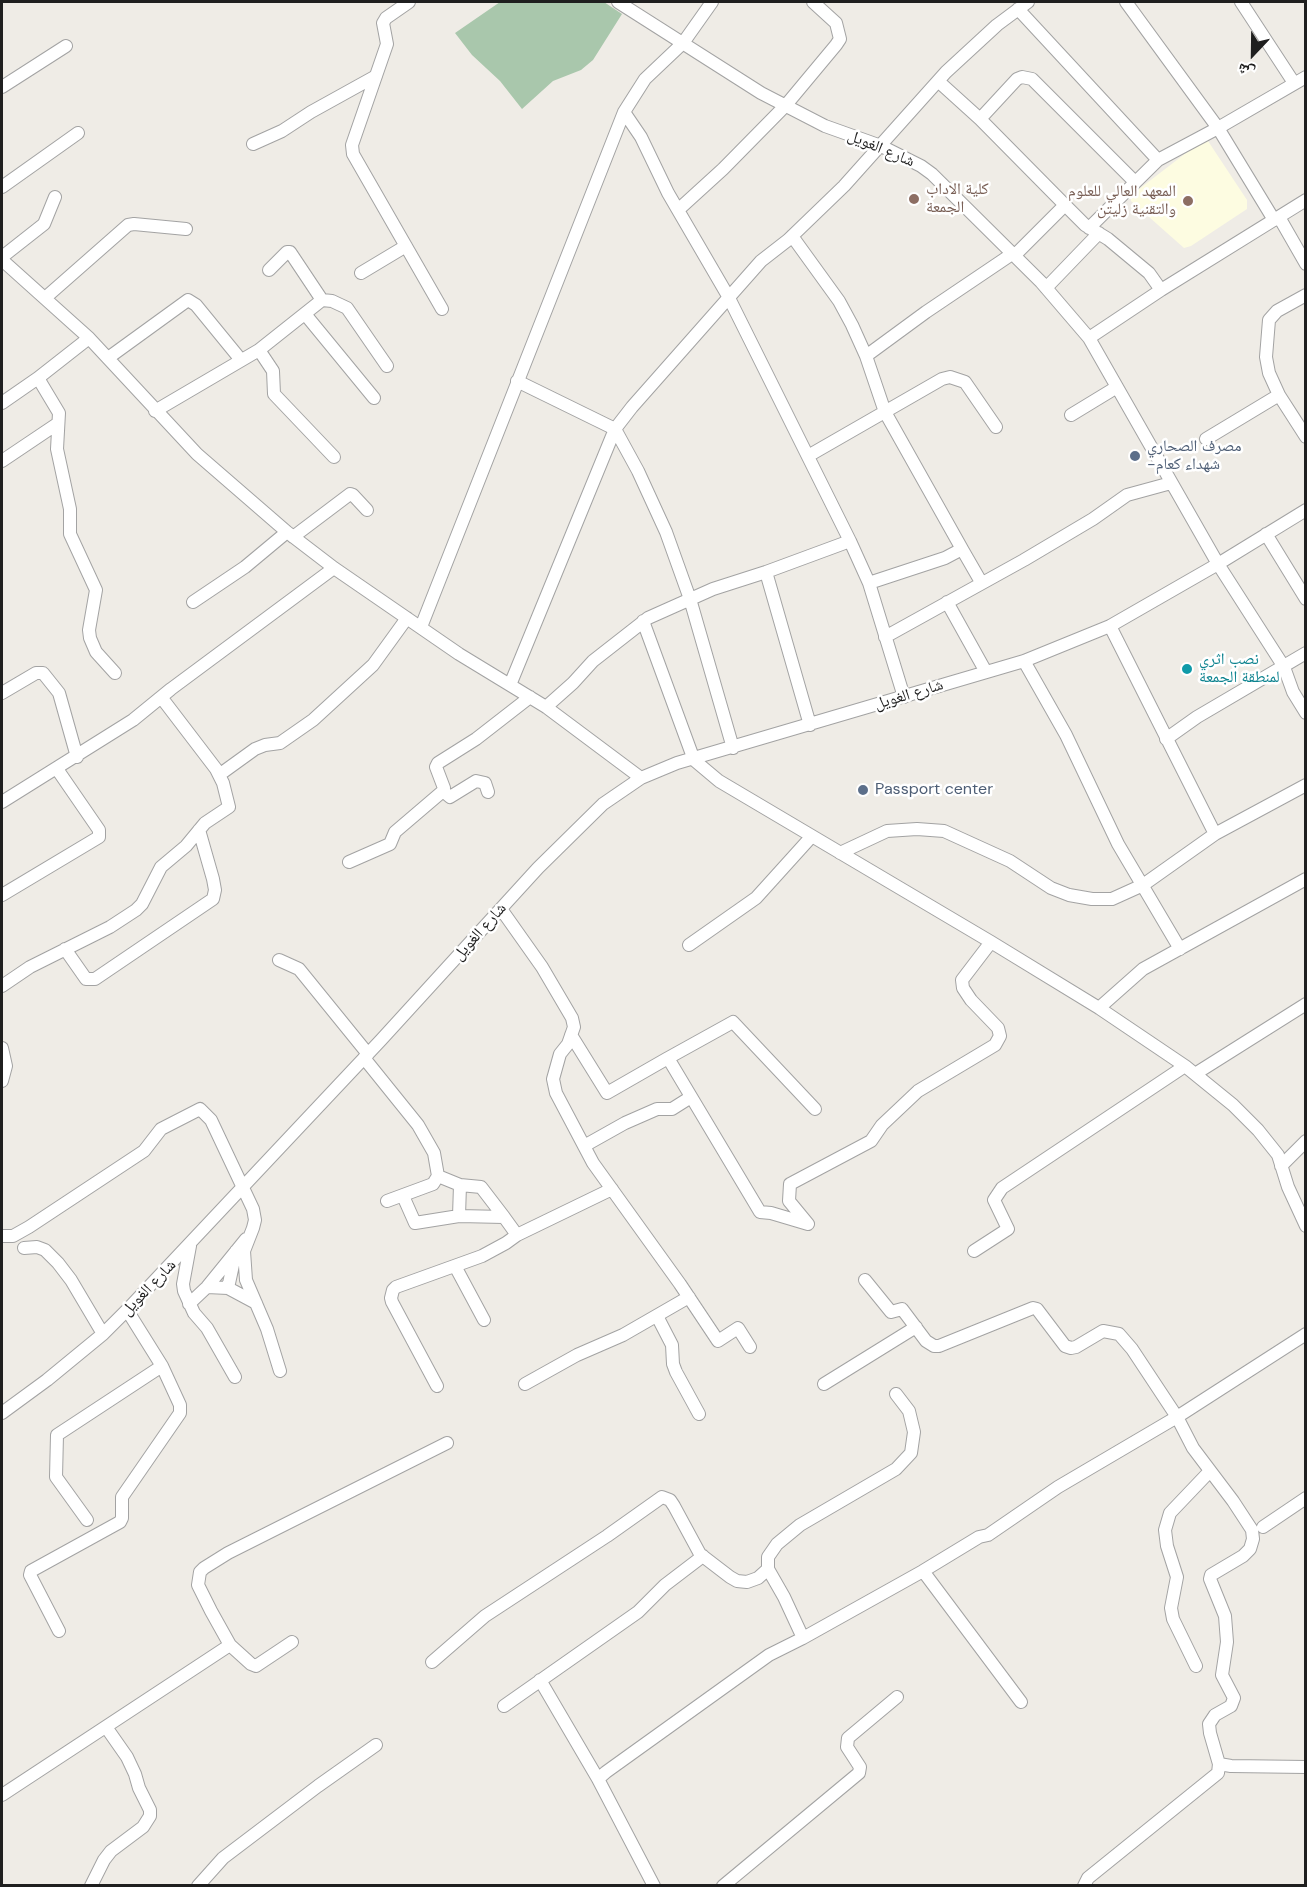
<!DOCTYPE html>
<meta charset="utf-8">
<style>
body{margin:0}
#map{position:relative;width:1307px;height:1887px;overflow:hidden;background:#efece6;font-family:"DM Sans","Noto Naskh Arabic",sans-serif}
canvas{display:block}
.frame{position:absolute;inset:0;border:3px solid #1f1f1f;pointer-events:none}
.north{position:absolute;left:1223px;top:24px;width:60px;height:60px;-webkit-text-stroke:4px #fff;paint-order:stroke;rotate:202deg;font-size:16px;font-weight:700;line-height:24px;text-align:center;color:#1f1f1f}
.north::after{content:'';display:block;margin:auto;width:21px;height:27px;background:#1f1f1f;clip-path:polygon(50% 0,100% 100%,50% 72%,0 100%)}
</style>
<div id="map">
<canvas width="1307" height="1887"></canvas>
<div class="frame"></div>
<div class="north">ش</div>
</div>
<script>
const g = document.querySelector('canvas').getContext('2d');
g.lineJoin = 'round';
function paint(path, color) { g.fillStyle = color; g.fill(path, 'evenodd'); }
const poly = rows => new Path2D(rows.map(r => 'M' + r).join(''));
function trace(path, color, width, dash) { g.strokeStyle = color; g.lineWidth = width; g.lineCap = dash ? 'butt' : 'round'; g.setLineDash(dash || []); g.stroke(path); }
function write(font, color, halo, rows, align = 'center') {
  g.font = font + ' "DM Sans","Noto Naskh Arabic",sans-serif'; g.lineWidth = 5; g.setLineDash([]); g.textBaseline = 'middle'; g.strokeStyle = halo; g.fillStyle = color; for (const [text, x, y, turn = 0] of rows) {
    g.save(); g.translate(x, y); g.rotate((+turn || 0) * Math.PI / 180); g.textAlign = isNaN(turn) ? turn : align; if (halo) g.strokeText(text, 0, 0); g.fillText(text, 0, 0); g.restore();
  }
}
paint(poly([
 [1208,141,1247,200,1247,209,1191,246,1184,248,1131,201,1130,196,1199,143]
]), '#fdfce1');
paint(poly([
 [500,2,604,2,622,14,593,60,581,70,553,81,522,109,500,81,472,55,455,33]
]), '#a9c7ac');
const minor = poly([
 [409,2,386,18,383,23,387,44,352,145,353,154,442,309],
 [618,2,761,93,825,126,881,146,921,166,932,174,1041,282,1089,338,1218,564,1284,667,1293,692,1306,713],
 [1241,2,1294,83],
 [1018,9,1158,160],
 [938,81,980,119],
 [2,87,66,46],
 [624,112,641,137,668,193,728,296,850,541,869,583,904,697],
 [253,144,282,131,311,112,376,76],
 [2,187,78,133],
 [1065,205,1085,225,1108,239,1149,273,1161,290],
 [678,210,723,169,786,105,836,45,840,39,836,23,813,2],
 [1279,217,1306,264],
 [1274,220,1218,128,1306,77],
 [1089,228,1158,160,1218,128,1126,2],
 [792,236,839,301,852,325,866,356,885,412,962,549],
 [1014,256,1065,205,980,119,1017,79,1022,77,1032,79,1135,182],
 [2,257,44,224,55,197],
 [2,260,89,338,197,454,287,532,334,568,459,654,546,707,641,778],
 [361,273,406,246],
 [1046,288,1099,233],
 [45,298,128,225,134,224,186,229],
 [322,300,332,301,347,308,387,366],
 [305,314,374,398],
 [89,338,38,378,59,413,57,449,70,509,70,534,96,590,89,630,90,638,96,652,115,673],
 [1089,338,1161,290,1306,200],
 [259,350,273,371,274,394,334,457],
 [866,356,926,312,1012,254],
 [108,358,188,300,196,305,241,360],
 [517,381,615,429,638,471,666,532,690,599,733,748],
 [1279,395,1269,373,1266,357,1269,320,1277,311,1306,295],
 [2,403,38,378],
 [155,411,259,350,322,300,290,252,287,252,269,270],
 [1071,415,1117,387],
 [1206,439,1279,395,1306,437],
 [808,456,942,379,950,377,965,382,996,427],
 [2,461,57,424],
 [1266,534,1306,599],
 [293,537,350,494,353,495,367,510],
 [766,572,810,725],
 [869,583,945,558,962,549,981,582],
 [193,602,245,567,287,532],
 [947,602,986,672],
 [643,621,694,760,719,781,991,942,1099,1008,1185,1066,1233,1105,1258,1130,1278,1155,1288,1187,1306,1226],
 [1110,626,1215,834,1306,785],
 [421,627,624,112,645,79,683,43,712,2],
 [885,637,1024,560,1093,519,1127,495,1171,483],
 [1024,661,1066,735,1118,844,1180,949],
 [510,685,615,429,632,407,761,261,788,240,844,186,946,72,997,25,1028,2],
 [2,693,36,673,43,673,59,693,77,757],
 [546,707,573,683,593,661,648,618,713,589,766,572,850,541],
 [1166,739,1197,717,1306,653],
 [219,775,255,749,265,745,280,743,313,720,373,665,407,618],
 [488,792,485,783,476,781,450,797,443,791,444,788,436,767,438,763,476,739,530,697],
 [2,802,133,720,171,689,334,568],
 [840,853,887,831,917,829,944,831,1010,861,1051,888,1069,895,1092,899,1112,899,1143,885,1215,834],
 [349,862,390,844,395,832,443,791],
 [2,895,99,837,99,830,57,769],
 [501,909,542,967,572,1018,574,1027,568,1044,560,1054,553,1079,556,1093,593,1163,680,1284,718,1341,738,1328,750,1347],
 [689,945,756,898,812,836],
 [65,949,86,979,95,979,213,899,215,890,213,879,199,830],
 [279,960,299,969,368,1054],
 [2,986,30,967,110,927,136,910,142,904,161,867,186,846,205,823,229,807,223,783,216,769,161,697],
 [1099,1008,1143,969,1306,879],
 [571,1035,607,1093,668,1058,760,1212,771,1213,808,1224,789,1201,790,1184,871,1141,882,1125,918,1091,995,1045,1000,1036,998,1028,971,1000,963,988,962,980,991,942],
 [2,1048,6,1066,2,1081],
 [364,1058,418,1125,434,1153,438,1176,433,1184,387,1201],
 [668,1058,733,1022,815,1109],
 [1195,1074,1306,1004],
 [584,1146,625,1123,657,1109,672,1109,691,1097],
 [1281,1166,1306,1141],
 [438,1176,460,1185],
 [403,1196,415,1223,459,1216,504,1217,517,1235],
 [459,1216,460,1185,481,1187,504,1217],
 [2,1236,13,1236,29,1227,144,1151,161,1129,200,1109,211,1120,253,1209,255,1220,253,1228,244,1251,246,1280,267,1329,280,1371],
 [190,1246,183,1284,184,1291,194,1313,207,1328,235,1377],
 [24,1248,37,1247,45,1250,58,1263,71,1280,103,1334],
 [974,1251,1008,1229,994,1200,1002,1188,1185,1066],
 [455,1266,484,1320],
 [865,1280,891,1312,902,1309,926,1341,934,1346,939,1346,1033,1308,1037,1309,1065,1346,1071,1348,1076,1347,1103,1331,1119,1334,1132,1349,1177,1417,1193,1448,1233,1501,1252,1530,1253,1539,1250,1549,1243,1556,1211,1575,1210,1579,1225,1616,1227,1642,1222,1675,1234,1698,1231,1706,1215,1715,1209,1724,1210,1733,1219,1764,1218,1773,1088,1878,1084,1886],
 [207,1287,228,1288,256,1303],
 [228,1288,236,1251],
 [189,1304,207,1287,246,1239],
 [657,1316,672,1345,673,1364,676,1372,699,1414],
 [525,1384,577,1355,623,1335,689,1297],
 [824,1384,916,1327],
 [437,1386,392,1302,391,1298,393,1290,396,1287,482,1256,506,1243,517,1235,612,1189],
 [2,1413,47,1380,103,1334,127,1310,381,1040,538,868,603,804,641,778,677,763,1024,661,1110,626,1218,564,1306,510],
 [87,1520,56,1477,57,1435,162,1366],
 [1263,1527,1306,1498],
 [768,1569,768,1557,777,1544,800,1525,896,1469,911,1453,914,1432,909,1411,896,1394],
 [923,1571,1021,1702],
 [59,1631,30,1575,31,1571,120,1522,122,1518,122,1497,180,1413,180,1405,162,1366,127,1310],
 [292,1642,256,1666,251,1664,230,1645,211,1611,198,1585,200,1572,204,1568,228,1553,447,1443],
 [432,1662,485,1616,607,1536,662,1497,670,1500,674,1506,700,1554,730,1577,737,1581,747,1582,758,1578,768,1569,784,1597,803,1638],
 [1196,1666,1173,1619,1171,1608,1177,1577,1167,1546,1165,1530,1170,1513,1210,1471],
 [540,1680,598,1779],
 [504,1706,638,1612,665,1585,703,1556],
 [1219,1764,1231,1766,1306,1767],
 [2,1795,230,1645],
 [91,1886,104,1860,111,1851,143,1827,150,1816,150,1810,139,1788,135,1774,127,1757,106,1727],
 [198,1886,223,1858,318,1786,376,1745],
 [654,1886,598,1779,606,1772,769,1655,803,1638,923,1571,979,1537,988,1535,1058,1487,1177,1417,1306,1334],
 [723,1886,859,1773,860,1767,847,1747,848,1738,897,1697]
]);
trace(minor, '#a3a3a3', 14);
trace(minor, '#fff', 12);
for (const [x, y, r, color] of [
 [914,199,6,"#8d6e63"],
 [1188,201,6,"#8d6e63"],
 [1135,456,6,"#5c6f8a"],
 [1187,669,6,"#0f9aa8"],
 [863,790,6,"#5c6f8a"]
]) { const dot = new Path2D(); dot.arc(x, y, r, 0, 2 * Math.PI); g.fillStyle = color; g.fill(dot); trace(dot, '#fff', 2); }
write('16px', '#1f1f1f', '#fff', [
 ["شارع الغويل",881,149,23],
 ["شارع الغويل",909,695,-17],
 ["شارع الغويل",480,932,-48],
 ["شارع الغويل",149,1288,-46]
]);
write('16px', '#785e54', '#fff', [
 ["كلية اﻻداب",926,190],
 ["الجمعة",926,208],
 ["المعهد العالي للعلوم",1176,192,"right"],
 ["والتقنية زليتن",1176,210,"right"]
], 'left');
write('16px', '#4e5e75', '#fff', [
 ["مصرف الصحاري",1147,447],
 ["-شهداء كعام",1147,465],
 ["Passport center",875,790]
], 'left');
write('16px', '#0d838f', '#fff', [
 ["نصب اثري",1199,660],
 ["لمنطقة الجمعة",1199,678]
], 'left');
</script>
